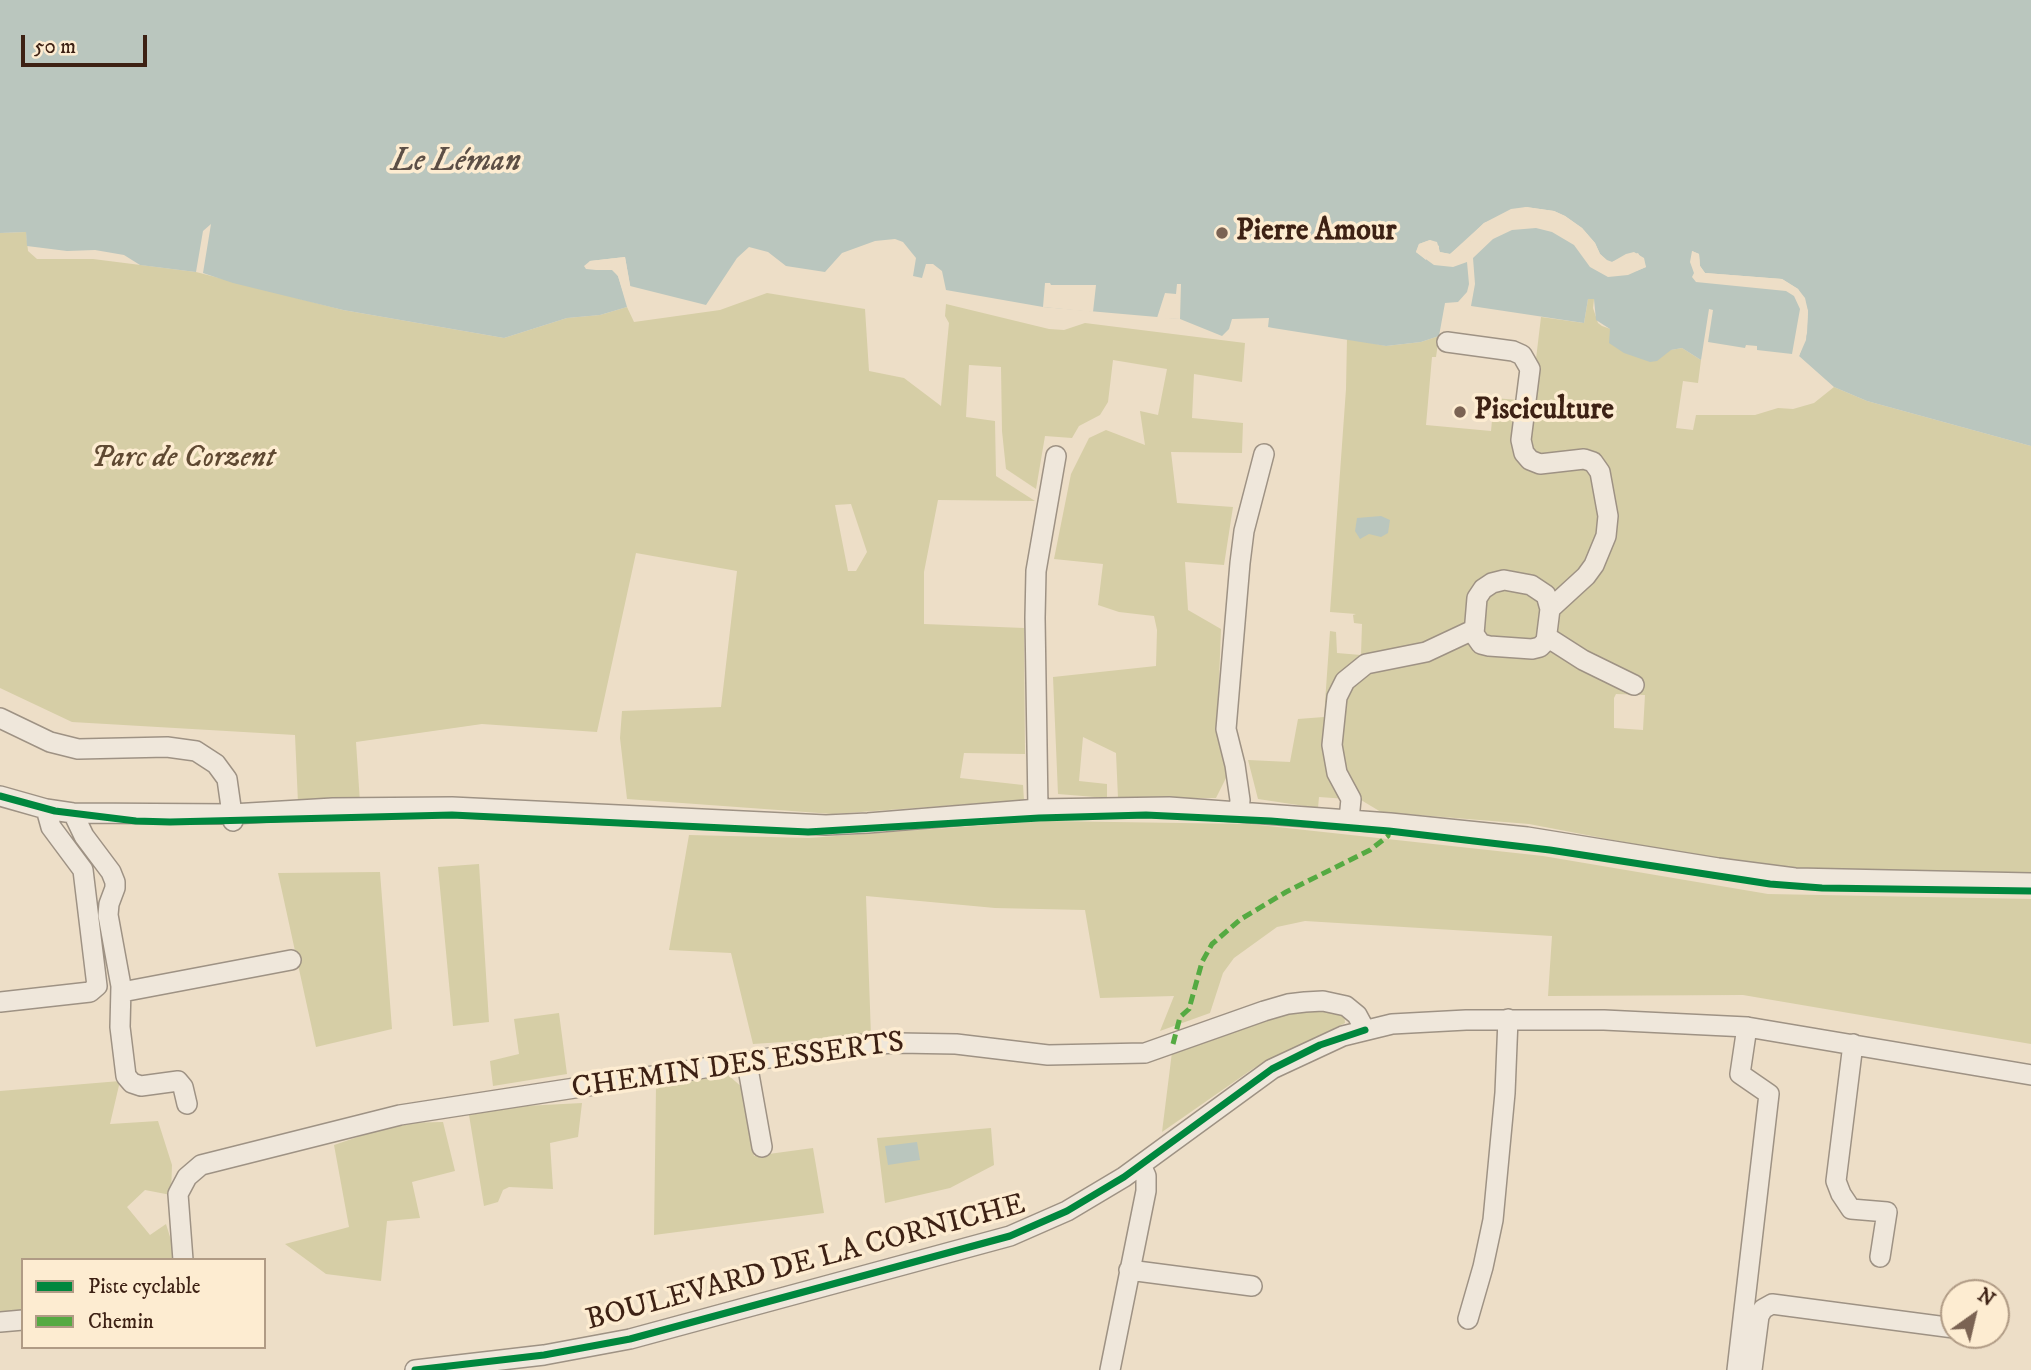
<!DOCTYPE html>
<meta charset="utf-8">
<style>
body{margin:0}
#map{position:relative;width:2031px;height:1370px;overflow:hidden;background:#eddec7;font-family:"IM FELL DW Pica",serif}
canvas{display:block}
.legend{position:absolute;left:21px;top:1258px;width:245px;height:91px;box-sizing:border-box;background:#fdecd1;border:2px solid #b09b85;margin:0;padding:9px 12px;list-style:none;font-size:21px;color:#3d2114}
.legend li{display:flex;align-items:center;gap:14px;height:35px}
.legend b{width:35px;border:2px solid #b09b85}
.north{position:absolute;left:1940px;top:1279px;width:70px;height:70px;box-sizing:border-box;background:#fdecd1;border:2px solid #b09b85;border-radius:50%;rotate:34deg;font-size:19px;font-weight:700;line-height:28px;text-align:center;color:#3d2114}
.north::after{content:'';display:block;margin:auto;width:24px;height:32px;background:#7b6353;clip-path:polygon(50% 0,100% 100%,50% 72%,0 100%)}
.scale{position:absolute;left:21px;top:35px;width:126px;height:32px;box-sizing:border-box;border:4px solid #3d2114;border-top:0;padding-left:9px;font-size:21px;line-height:24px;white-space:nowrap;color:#3d2114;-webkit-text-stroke:5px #fdecd1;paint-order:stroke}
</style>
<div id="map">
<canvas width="2031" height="1370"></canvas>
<ul class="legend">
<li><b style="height:9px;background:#00873e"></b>Piste cyclable</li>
<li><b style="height:9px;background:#55aa42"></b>Chemin</li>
</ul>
<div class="north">N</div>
<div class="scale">50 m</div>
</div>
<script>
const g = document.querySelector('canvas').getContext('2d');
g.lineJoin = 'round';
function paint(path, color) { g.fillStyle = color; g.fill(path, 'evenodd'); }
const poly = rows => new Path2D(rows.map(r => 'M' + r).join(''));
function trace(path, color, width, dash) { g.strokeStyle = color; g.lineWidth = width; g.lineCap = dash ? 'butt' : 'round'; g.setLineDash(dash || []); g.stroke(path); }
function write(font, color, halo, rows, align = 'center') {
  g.font = font + ' "IM FELL DW Pica",serif'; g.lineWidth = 7; g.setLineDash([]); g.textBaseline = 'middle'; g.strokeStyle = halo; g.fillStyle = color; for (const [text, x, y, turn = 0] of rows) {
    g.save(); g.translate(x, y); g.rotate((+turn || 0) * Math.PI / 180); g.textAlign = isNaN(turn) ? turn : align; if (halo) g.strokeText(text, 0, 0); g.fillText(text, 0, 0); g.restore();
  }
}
paint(poly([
 [26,232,28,251,37,259,93,259,196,272,343,310,504,338,567,318,600,315,627,307,634,322,720,310,767,293,865,309,869,371,904,378,941,406,949,323,945,316,946,304,1049,329,1064,330,1085,323,1245,343,1242,382,1194,374,1192,418,1243,423,1242,453,1171,452,1177,503,1233,507,1224,565,1185,562,1188,610,1221,629,1217,733,1229,772,1216,798,1118,798,1116,753,1083,737,1079,781,1107,784,1107,798,1058,794,1053,677,1156,666,1157,630,1154,616,1119,612,1098,605,1103,564,1054,559,1071,474,1089,438,1106,430,1145,445,1140,411,1158,415,1167,369,1113,360,1108,402,1100,415,1079,426,1072,438,1045,436,1036,489,1006,469,1002,431,1001,367,969,365,966,417,995,421,996,476,1035,501,938,500,924,572,924,624,1024,628,1025,754,964,753,960,778,1023,785,1024,800,833,814,627,799,620,738,622,711,721,707,737,571,636,553,597,732,482,724,356,742,360,803,298,803,295,735,72,722,0,688,0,233],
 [851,504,867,552,856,571,848,571,835,505],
 [1588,299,1594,299,1593,308,1598,323,1602,326,1671,350,1682,348,1701,360,1698,383,1683,381,1676,428,1693,430,1696,415,1755,415,1778,408,1793,409,1814,403,1834,387,1867,401,2031,446,2031,878,1770,870,1529,824,1381,812,1361,800,1319,797,1318,808,1258,799,1248,760,1290,762,1298,719,1324,717,1330,631,1336,632,1337,653,1361,655,1362,624,1354,623,1353,615,1356,614,1330,612,1346,389,1347,338,1386,346,1421,342,1439,336,1436,357,1432,357,1426,425,1491,431,1494,398,1531,401,1541,317,1584,323],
 [1616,694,1645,695,1643,730,1614,728,1614,698],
 [1045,821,1250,824,1543,856,1768,894,2031,899,2031,1044,1743,995,1548,996,1552,936,1305,921,1277,927,1234,958,1223,973,1210,1013,1160,1031,1174,996,1100,998,1085,910,995,908,866,896,871,1036,753,1044,731,953,669,950,689,835,809,838],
 [479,864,489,1022,453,1026,438,867],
 [380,872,392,1029,316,1047,278,873],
 [1316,1008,1344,1011,1345,1023,1254,1068,1162,1132,1172,1052,1292,1010],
 [559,1013,567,1074,493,1086,490,1061,519,1054,514,1019],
 [727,1074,744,1089,754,1156,813,1148,824,1213,654,1235,656,1087],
 [120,1081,110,1124,158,1121,172,1165,171,1195,145,1190,127,1207,150,1235,166,1224,176,1256,174,1260,23,1260,23,1311,0,1313,0,1091],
 [582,1103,578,1137,550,1143,553,1189,509,1187,503,1190,498,1202,484,1206,468,1109],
 [443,1122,455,1171,412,1182,420,1218,387,1221,381,1281,326,1274,285,1244,349,1227,334,1145,399,1123],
 [991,1128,994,1165,950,1188,885,1203,877,1138]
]), '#d6cea6');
paint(poly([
 [0,0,2031,0,2031,446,1867,401,1834,387,1799,356,1807,333,1808,311,1798,289,1782,279,1705,273,1700,266,1699,254,1692,251,1694,273,1692,277,1696,282,1786,291,1794,296,1800,309,1792,354,1757,350,1757,346,1746,345,1745,348,1708,342,1713,310,1709,309,1701,360,1682,348,1671,350,1657,361,1650,362,1624,353,1609,343,1610,329,1596,320,1594,299,1588,299,1584,323,1471,306,1475,284,1473,258,1493,239,1512,230,1536,228,1552,232,1574,245,1590,267,1608,277,1628,275,1646,267,1638,253,1612,262,1607,261,1600,254,1595,243,1582,228,1565,216,1554,211,1526,207,1484,223,1462,245,1450,254,1439,252,1439,246,1430,240,1419,244,1416,252,1434,265,1453,267,1467,262,1469,284,1467,292,1458,302,1445,303,1439,336,1421,342,1386,346,1273,328,1268,327,1269,318,1232,319,1229,329,1222,336,1180,319,1043,307,946,290,942,271,933,264,926,264,922,278,913,276,916,258,903,242,895,239,875,241,842,253,825,272,786,266,768,252,749,247,737,258,706,305,630,286,625,257,590,261,586,269,613,269,618,276,627,307,600,315,567,318,504,338,343,310,233,283,203,273,211,224,203,231,196,272,140,265,124,255,95,250,67,251,27,246,26,232,0,233],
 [1381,516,1390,520,1388,533,1381,537,1369,534,1360,539,1355,531,1357,518],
 [917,1142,920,1160,888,1165,885,1146]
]), '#bac6be');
paint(poly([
 [1526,207,1554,211,1565,216,1582,228,1595,243,1600,254,1607,260,1612,262,1626,254,1634,252,1644,258,1646,267,1636,271,1636,267,1643,265,1641,260,1633,256,1613,265,1606,264,1597,257,1592,245,1580,230,1563,219,1553,215,1526,211,1512,213,1486,225,1465,247,1451,257,1437,255,1435,245,1430,244,1424,244,1419,249,1426,256,1426,260,1416,252,1419,244,1430,240,1437,242,1440,252,1450,254,1484,223,1511,209],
 [1692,251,1699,254,1700,266,1705,273,1782,279,1798,289,1805,298,1808,311,1806,340,1799,356,1796,355,1803,339,1804,311,1801,298,1796,291,1781,282,1704,277,1697,268,1694,255,1694,265,1697,273,1694,273,1690,262],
 [625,257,631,290,627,287,623,261,588,265,615,266,621,275,631,307,629,310,618,276,612,270,596,270,586,269,584,266,590,261],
 [1045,283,1050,283,1051,285,1096,285,1093,312,1043,307],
 [1177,284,1181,284,1180,319,1157,318,1165,293,1176,294]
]), '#eddec7');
const minor = poly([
 [1447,342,1513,351,1522,355,1530,369,1521,440,1524,453,1530,460,1540,464,1584,459,1593,462,1600,472,1608,516,1606,536,1594,565,1586,576,1550,609,1546,641,1540,647,1532,649,1489,646,1481,644,1474,634,1477,598,1483,589,1492,583,1504,580,1531,585,1546,595,1550,609],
 [1547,637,1583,660,1634,685],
 [0,718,50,742,78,749,167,747,196,751,216,764,227,779,233,821],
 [0,796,46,809,73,813,232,814,333,808,452,807,826,825,868,823,1038,809,1169,807,1390,823,1527,837,1718,868,1795,878,2031,883],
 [1038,809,1035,618,1036,571,1056,456],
 [1239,812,1240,800,1235,765,1226,729,1240,563,1244,531,1264,454],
 [73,813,84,836,111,872,115,882,115,888,109,904,108,915,121,986,120,1027,126,1076,132,1083,141,1086,178,1081,183,1087,187,1104],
 [1349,820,1351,799,1337,773,1332,745,1337,697,1345,681,1366,664,1426,652,1473,630],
 [122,992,291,960],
 [0,1002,90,992,97,986,83,870,51,827,46,809],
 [1853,1044,1836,1181,1841,1194,1851,1209,1887,1212,1880,1257],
 [747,1063,762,1147],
 [183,1260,178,1194,187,1177,201,1165,400,1115,853,1045,898,1043,956,1044,1048,1055,1145,1053,1264,1011,1288,1004,1305,1002,1323,1001,1346,1006,1357,1015,1365,1030],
 [1129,1270,1252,1286],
 [1468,1319,1483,1267,1493,1220,1505,1093,1508,1019],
 [0,1322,23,1320],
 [415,1370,544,1355,630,1339,1010,1236,1067,1211,1124,1177,1272,1069,1343,1036,1392,1024,1466,1020,1604,1020,1747,1027,2031,1075],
 [1110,1370,1146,1191,1146,1176,1141,1165],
 [1737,1370,1769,1094,1740,1074,1747,1027],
 [1752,1370,1759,1316,1763,1309,1772,1304,1954,1328]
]);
trace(minor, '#9e9284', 22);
trace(minor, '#efe7db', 19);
trace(poly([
 [1173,1044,1180,1017,1189,1009,1202,962,1212,944,1241,919,1286,892,1370,850,1388,836,1389,830]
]), '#55aa42', 5, [10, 5]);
trace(poly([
 [0,796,55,811,136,821,170,822,452,815,808,832,1039,818,1146,815,1271,821,1389,831,1550,850,1770,884,1822,888,2031,891],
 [415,1370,544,1355,630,1339,1010,1236,1067,1211,1124,1177,1272,1069,1320,1045,1365,1030]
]), '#00873e', 7);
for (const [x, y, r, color] of [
 [1222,233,7,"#7b6353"],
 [1460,412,7,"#7b6353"]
]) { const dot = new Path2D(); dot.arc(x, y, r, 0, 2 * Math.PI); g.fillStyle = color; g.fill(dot); trace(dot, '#fdecd1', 2.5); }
write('bold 30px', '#3d2114', '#fdecd1', [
 ["Pierre Amour",1236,233],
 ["Pisciculture",1474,412]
], 'left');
write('italic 30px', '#5f4932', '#fdecd1', [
 ["Parc de Corzent",183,460]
]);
write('30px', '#3d2114', '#fdecd1', [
 ["CHEMIN DES ESSERTS",738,1067,-8],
 ["BOULEVARD DE LA CORNICHE",806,1264,-15]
]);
write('italic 32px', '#5c4f46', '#fdecd1', [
 ["Le Léman",456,163]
]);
</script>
